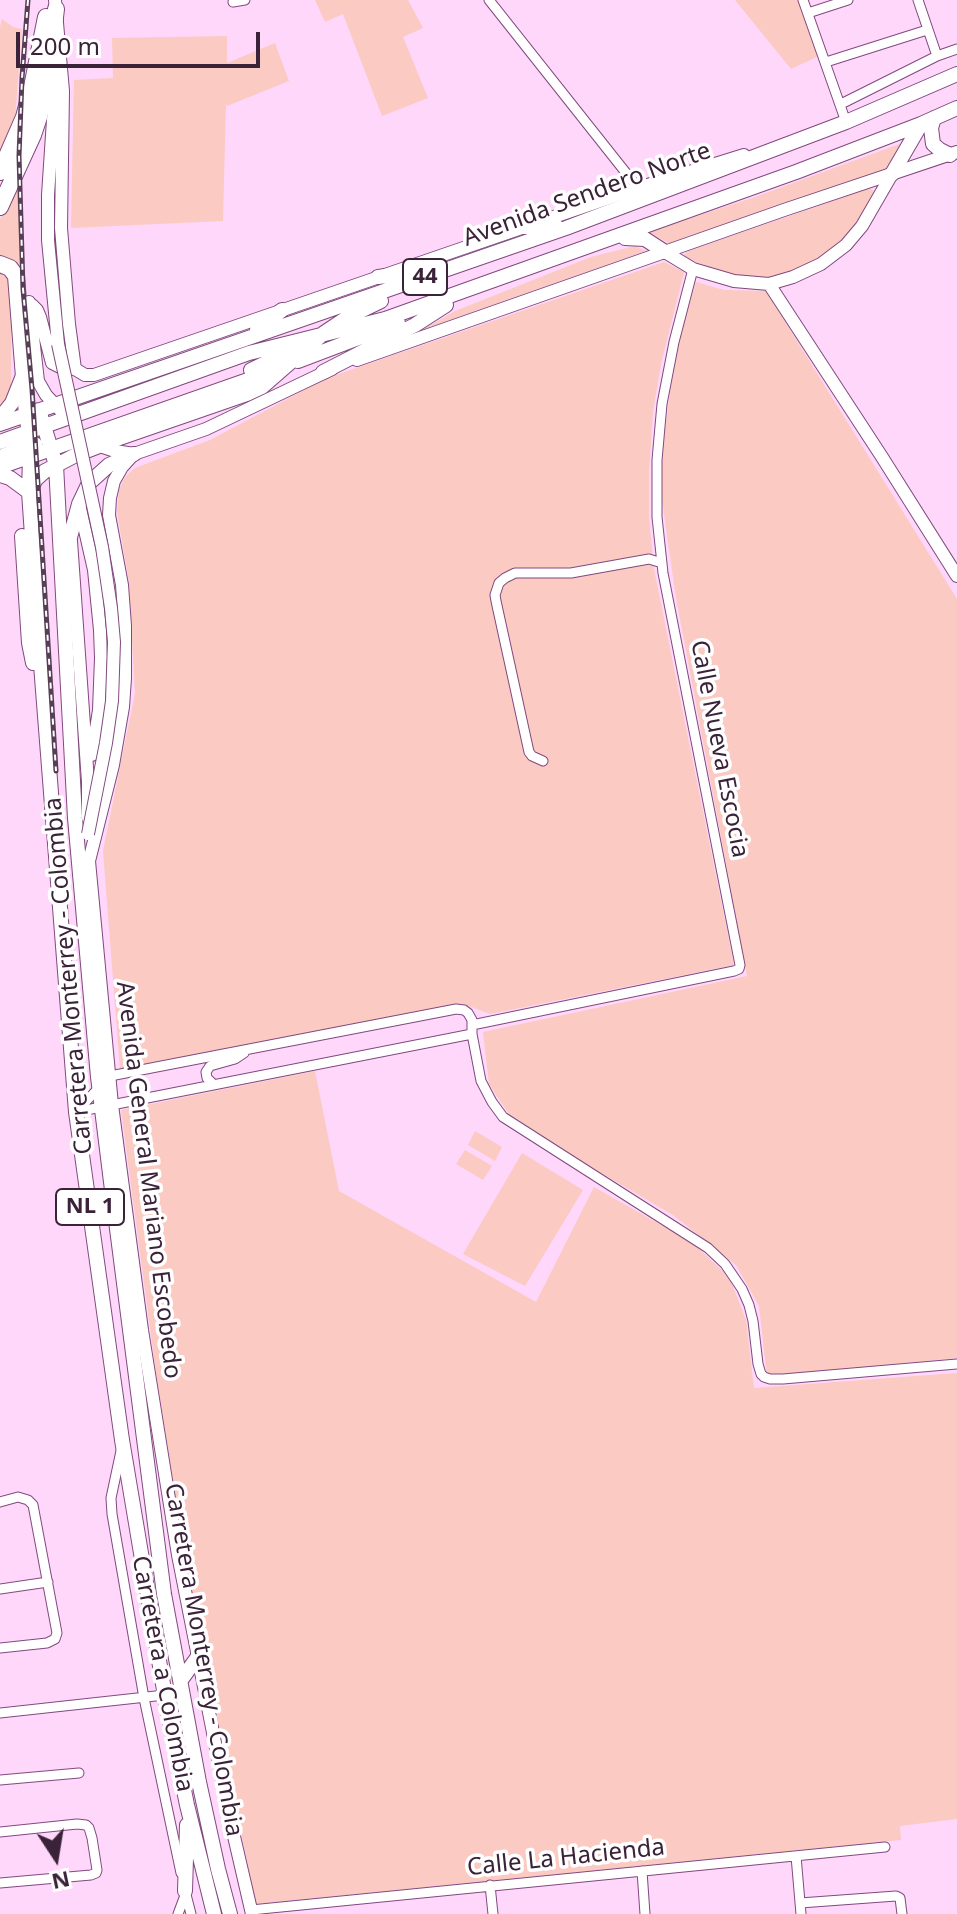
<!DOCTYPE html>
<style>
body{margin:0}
#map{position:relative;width:957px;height:1914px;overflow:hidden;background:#fed7fb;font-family:"Noto Sans",sans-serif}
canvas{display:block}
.north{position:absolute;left:16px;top:1818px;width:80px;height:80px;-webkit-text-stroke:6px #fff;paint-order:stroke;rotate:168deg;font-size:22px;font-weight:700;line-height:32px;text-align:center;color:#3a2238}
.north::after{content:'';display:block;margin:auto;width:28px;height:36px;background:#3a2238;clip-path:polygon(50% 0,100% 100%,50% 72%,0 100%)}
.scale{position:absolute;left:16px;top:32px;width:244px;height:36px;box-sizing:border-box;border:4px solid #3a2238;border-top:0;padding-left:10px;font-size:24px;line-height:28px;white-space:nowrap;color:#3a2238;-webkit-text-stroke:6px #fff;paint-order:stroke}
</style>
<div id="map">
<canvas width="957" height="1914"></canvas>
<div class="north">N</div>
<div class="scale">200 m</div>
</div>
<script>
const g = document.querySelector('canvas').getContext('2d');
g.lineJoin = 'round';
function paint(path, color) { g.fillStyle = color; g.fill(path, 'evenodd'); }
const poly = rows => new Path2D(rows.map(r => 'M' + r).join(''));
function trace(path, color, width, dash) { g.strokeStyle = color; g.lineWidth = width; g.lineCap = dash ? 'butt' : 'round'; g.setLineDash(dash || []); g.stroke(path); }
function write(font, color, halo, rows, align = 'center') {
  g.font = font + ' "Noto Sans",sans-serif'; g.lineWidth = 7; g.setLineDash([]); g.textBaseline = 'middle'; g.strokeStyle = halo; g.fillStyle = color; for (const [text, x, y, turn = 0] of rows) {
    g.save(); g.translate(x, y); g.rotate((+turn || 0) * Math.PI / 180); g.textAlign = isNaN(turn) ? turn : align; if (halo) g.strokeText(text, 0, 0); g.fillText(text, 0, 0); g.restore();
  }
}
paint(poly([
 [315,0,408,0,423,28,403,37,428,98,382,116,343,14,325,22],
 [735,0,798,0,819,56,791,69],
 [2,19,13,27,22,29,15,120,0,153,0,27],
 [227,36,227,63,275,43,289,81,227,106,226,103,223,221,71,228,74,80,113,78,112,38],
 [905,142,890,168,670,244,649,232,752,198],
 [19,188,19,271,12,263,3,257,0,257,0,219],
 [868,189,873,190,874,195,853,230,836,246,812,264,788,274,760,279,735,277,686,258,684,255,688,251],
 [635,246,646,251,422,330,455,311,591,257],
 [664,262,684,272,661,364,653,412,649,471,649,518,654,569,734,965,490,1014,469,1006,120,1069,103,851,135,693,129,582,117,512,119,490,125,477,135,468,210,440,327,378],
 [0,273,10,280,13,325,11,336,11,392,10,396,0,408],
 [696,282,724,290,766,291,957,599,957,1358,767,1376,759,1306,736,1265,673,1215,514,1122,489,1084,483,1032,747,976,676,598,662,500,662,452,670,392,681,332],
 [315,1071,339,1191,536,1302,594,1187,684,1238,699,1249,723,1271,732,1284,746,1320,754,1388,957,1373,957,1819,900,1826,901,1840,256,1904,190,1588,156,1373,121,1110],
 [475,1131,502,1147,495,1161,468,1145],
 [465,1150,492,1166,483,1180,456,1164],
 [522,1153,583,1190,525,1286,463,1254]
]), '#fbcac2');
const minor = poly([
 [489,0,638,188],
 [803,0,846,122],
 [918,0,937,56],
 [233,2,245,0],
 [808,13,848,0],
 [826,62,927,30],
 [841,104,937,56,957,49],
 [543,761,532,756,529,752,496,601,495,595,499,583,505,578,515,573,571,573,649,559,662,563],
 [472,1025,734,971,739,969,740,965,663,573,657,517,657,460,662,404,674,342,693,269],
 [214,1085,207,1078,206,1072,210,1066,235,1059,244,1053],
 [76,1112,110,1076,456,1009,464,1010,468,1013,472,1020,472,1034,481,1081,492,1102,503,1117,708,1248,725,1264,742,1289,749,1305,753,1321,758,1364,761,1374,764,1377,770,1379,783,1379,957,1364],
 [76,1112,472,1034],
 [121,1451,111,1498,112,1514,144,1698,181,1873],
 [0,1502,18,1497,28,1500,33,1505,57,1633,55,1639,47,1643,0,1648],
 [0,1589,48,1582],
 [0,1713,183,1693],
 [0,1780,79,1773],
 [0,1832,77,1824,86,1825,89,1828,92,1838,97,1870,96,1873,91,1875,0,1883],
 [796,1856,801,1914],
 [642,1871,645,1914],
 [490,1885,493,1914],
 [184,1887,191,1914],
 [800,1903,896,1896,900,1898,902,1914],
 [251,1910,885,1847],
 [178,1914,184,1898]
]);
const tertiary = poly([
 [55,0,63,91,61,228,69,324,75,369],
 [56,75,48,195,48,240,58,344],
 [665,252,693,269,734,281,769,284,793,277,821,264,846,245,862,226,892,174],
 [769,284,882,457,957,576],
 [29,302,38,381,46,395,61,411],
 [32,305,37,310,40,317,52,363,62,368,75,369,85,375,94,375,638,188,744,155],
 [357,360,784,210,957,152],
 [97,445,115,451,134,454,206,429,332,369],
 [132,456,122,467,114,481,110,498,109,515,122,585,125,626,125,678,123,707,113,765,89,861,112,1105,142,1330,178,1555,230,1819,252,1914],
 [79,504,94,570,100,630,101,658,99,710,92,755],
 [71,541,88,782,88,818]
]);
const primary = poly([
 [934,118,931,128,933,144,940,150,950,155],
 [892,174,921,124],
 [523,227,557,227],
 [625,238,645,239,665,252],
 [378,277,425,271],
 [257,330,282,310],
 [298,361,398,323],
 [251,370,301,346],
 [323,372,415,325,446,305],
 [39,410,56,465,75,818,98,1077,112,1190,164,1594,199,1782,218,1869,230,1914],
 [27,415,30,456,29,492,40,652,76,1112,122,1440,165,1696,187,1805,214,1914],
 [0,418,12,403,22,378],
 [0,424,566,228,846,122,957,74],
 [0,442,249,353,385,319,796,172,921,124,957,108],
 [0,457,35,444],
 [0,467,279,369],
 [0,475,10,478,29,492],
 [29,492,36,479,45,471,76,455,117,439,247,394,262,387,324,333,348,317,381,301],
 [22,536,29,643,33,663],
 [65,556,79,504,89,483,109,465,134,454],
 [181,1680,197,1658],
 [185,1891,187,1825]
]);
const trunk = poly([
 [0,172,24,117,32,87,46,17],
 [0,207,33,135,39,117,48,75,56,9],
 [0,264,10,268,16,276,27,415]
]);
trace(minor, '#81497e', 11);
trace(tertiary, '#81497e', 14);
trace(primary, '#81497e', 16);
trace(trunk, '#81497e', 18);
trace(minor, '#fff', 9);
trace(tertiary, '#fff', 12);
trace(primary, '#fff', 14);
trace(trunk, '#fff', 16);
const rail = poly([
 [28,0,22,78,19,156,23,289,32,389,56,771]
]);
trace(rail, '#573d55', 5);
trace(rail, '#fff', 2, [6]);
const tertiaryBridge = poly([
 [58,344,102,547,111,608,114,642,112,701,106,743,88,834]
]);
trace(tertiaryBridge, '#81497e', 14, []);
trace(tertiaryBridge, '#fff', 12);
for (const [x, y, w] of [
 [425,277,44],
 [90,1207,68]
]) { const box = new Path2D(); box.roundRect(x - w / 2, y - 18, w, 36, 6); g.fillStyle = '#fff'; g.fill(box); trace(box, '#3a2238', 2); }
write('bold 22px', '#3a2238', null, [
 ["44",425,277],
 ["NL 1",90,1207]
]);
write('24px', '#3a2238', '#fff', [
 ["Avenida Sendero Norte",587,195,-20],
 ["Calle Nueva Escocia",719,749,79],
 ["Carretera Monterrey - Colombia",69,976,-95],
 ["Avenida General Mariano Escobedo",148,1180,83],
 ["Carretera Monterrey - Colombia",203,1660,80],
 ["Carretera a Colombia",162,1674,79],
 ["Calle La Hacienda",566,1858,-6]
]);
</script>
